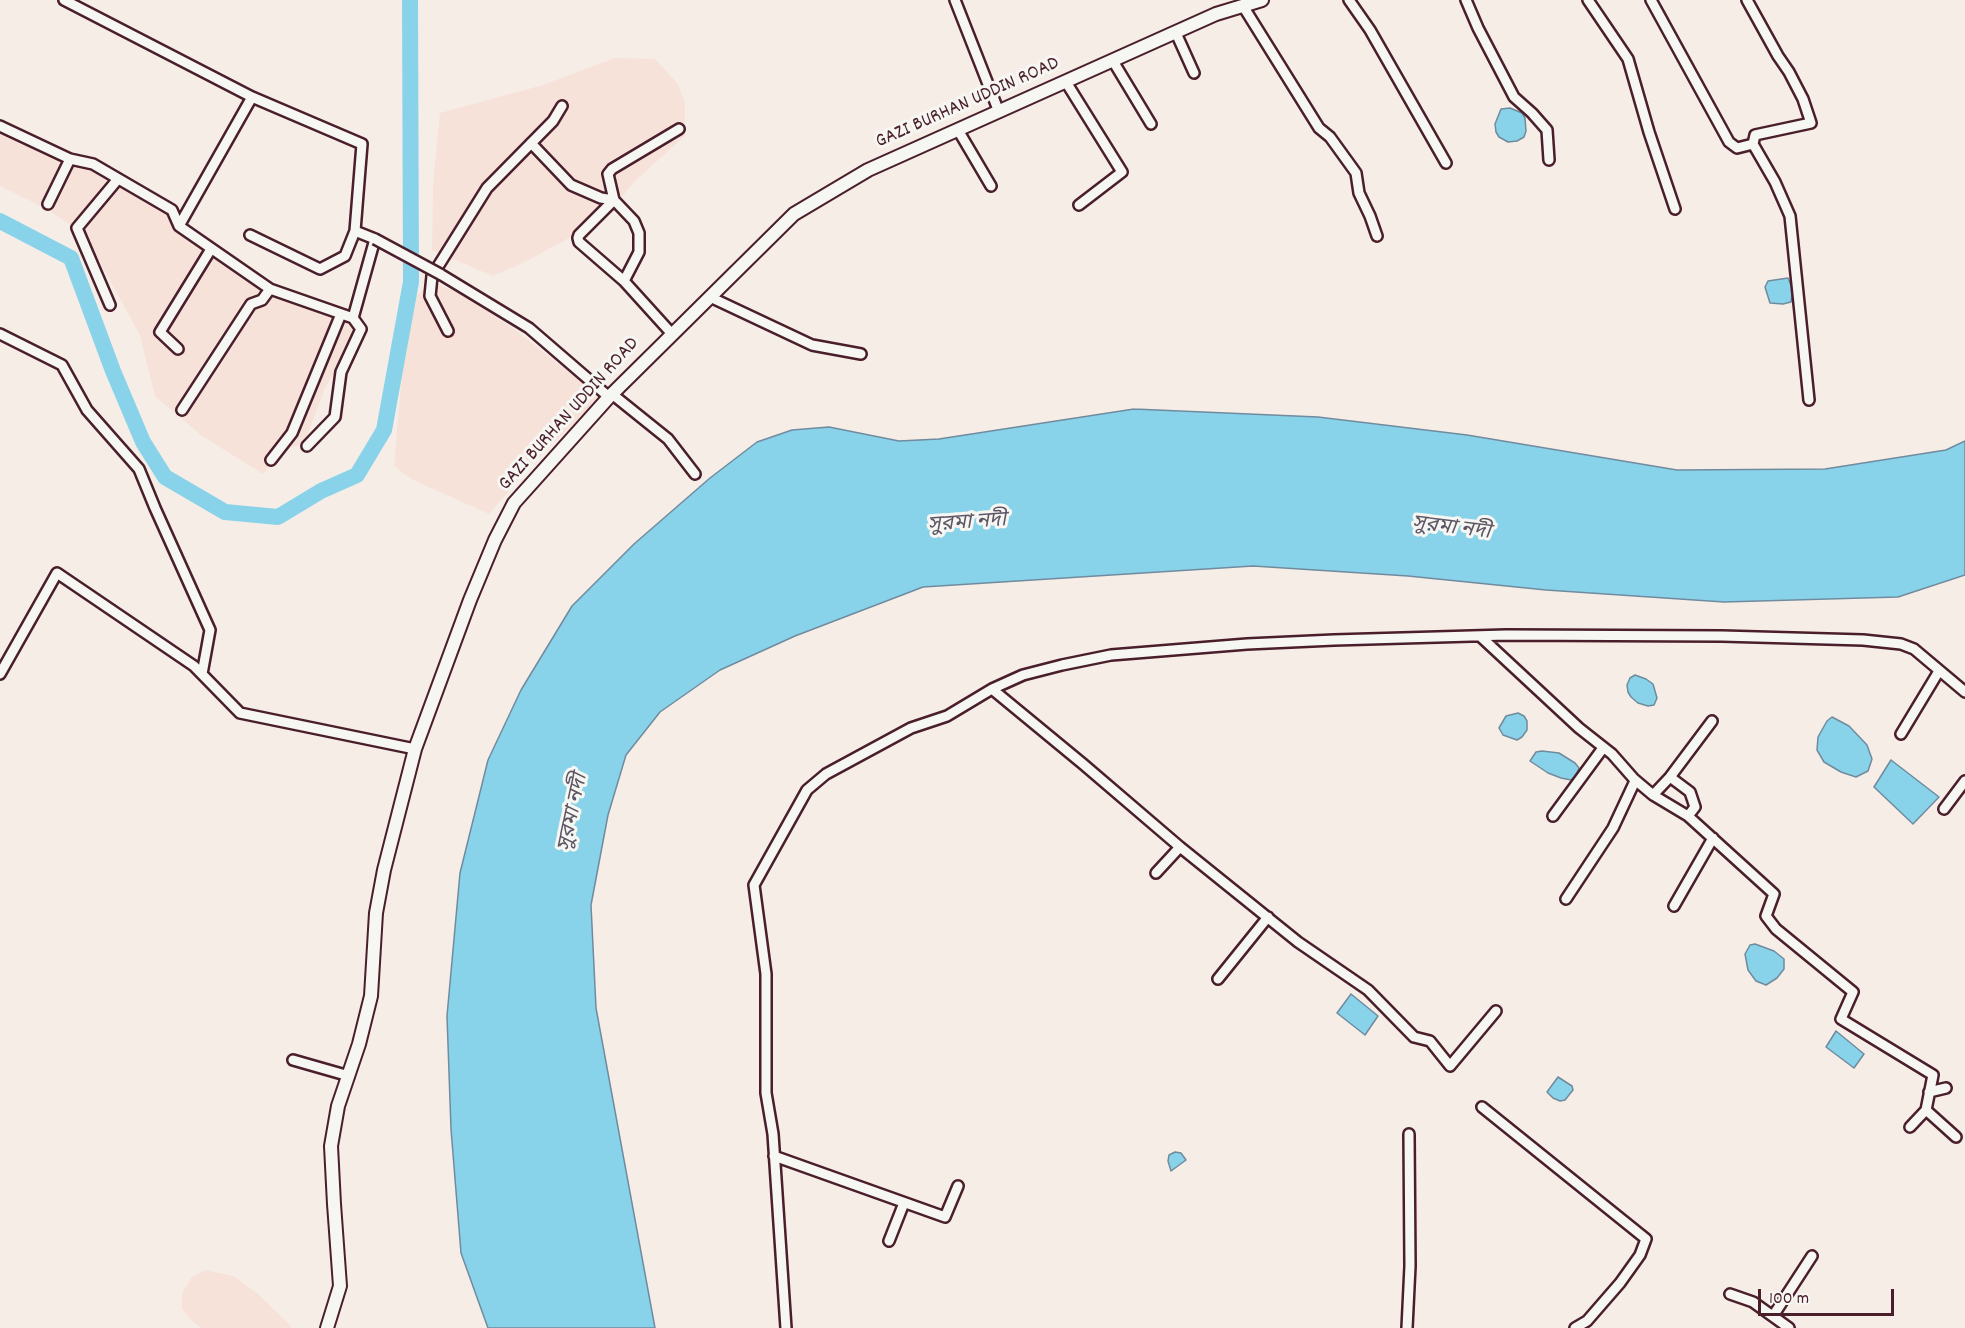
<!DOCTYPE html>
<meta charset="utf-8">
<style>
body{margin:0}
#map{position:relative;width:1965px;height:1328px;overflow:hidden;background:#f6ede7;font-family:Dekko,sans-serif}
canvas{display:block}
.scale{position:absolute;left:1758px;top:1289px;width:136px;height:27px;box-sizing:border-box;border:3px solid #4a1f2b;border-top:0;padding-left:8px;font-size:18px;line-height:21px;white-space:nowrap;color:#4a1f2b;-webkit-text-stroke:4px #f6f6f2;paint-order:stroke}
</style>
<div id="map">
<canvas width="1965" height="1328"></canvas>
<div class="scale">100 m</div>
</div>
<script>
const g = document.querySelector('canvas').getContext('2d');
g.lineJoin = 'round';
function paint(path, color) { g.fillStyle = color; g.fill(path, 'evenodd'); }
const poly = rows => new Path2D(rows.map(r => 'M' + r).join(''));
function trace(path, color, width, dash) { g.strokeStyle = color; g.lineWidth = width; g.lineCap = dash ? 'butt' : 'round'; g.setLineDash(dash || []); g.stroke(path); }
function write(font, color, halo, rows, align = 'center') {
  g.font = font + ' Dekko,"Noto Sans Bengali",sans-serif'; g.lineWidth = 6; g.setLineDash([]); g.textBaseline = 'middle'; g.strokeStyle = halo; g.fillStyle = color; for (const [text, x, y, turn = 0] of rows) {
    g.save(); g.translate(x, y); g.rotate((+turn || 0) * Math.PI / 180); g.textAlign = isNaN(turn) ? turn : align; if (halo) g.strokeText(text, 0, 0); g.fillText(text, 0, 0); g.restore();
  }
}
paint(poly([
 [615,58,655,59,677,83,685,103,685,136,638,178,602,220,525,262,493,276,432,250,433,185,440,113,543,85],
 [0,131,70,163,90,167,104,175,169,215,269,286,357,317,350,348,325,388,304,444,289,448,263,474,202,436,155,396,140,335,96,255,71,225,47,209,0,186],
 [431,281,463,295,514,329,601,397,534,462,489,514,411,479,394,466,408,305],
 [205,1270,233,1276,257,1293,291,1326,291,1328,202,1328,191,1320,182,1309,182,1294,191,1278]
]), '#f7e2da');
const water = poly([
 [1510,108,1522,113,1525,118,1526,131,1524,137,1517,141,1508,142,1499,137,1496,132,1495,124,1501,109,1510,108],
 [1788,278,1793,290,1791,302,1783,304,1770,303,1765,287,1768,281,1788,278],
 [1134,409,1318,417,1467,435,1677,470,1825,469,1946,450,1965,441,1965,575,1898,597,1724,602,1546,590,1408,576,1253,566,923,587,795,636,720,670,660,712,626,755,608,815,591,905,596,1008,655,1328,488,1328,461,1253,451,1129,447,1016,460,873,488,760,521,690,572,606,634,544,710,478,757,442,792,430,829,427,899,441,939,439,1134,409],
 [1635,675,1646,679,1653,684,1657,698,1654,705,1648,706,1638,703,1631,697,1628,692,1627,685,1630,678,1635,675],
 [1518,713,1524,716,1527,721,1527,730,1522,737,1517,740,1503,735,1499,728,1506,716,1518,713],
 [1832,717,1849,726,1867,745,1872,759,1868,771,1856,777,1841,772,1824,762,1817,750,1818,737,1827,721,1832,717],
 [1542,751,1559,753,1575,763,1579,768,1576,776,1571,780,1561,778,1548,773,1530,761,1536,752,1542,751],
 [1891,760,1939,797,1913,824,1874,787,1891,760],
 [1755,944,1774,951,1784,959,1784,969,1777,978,1766,985,1756,981,1748,970,1745,954,1750,945,1755,944],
 [1351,994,1378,1016,1365,1035,1337,1013,1351,994],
 [1836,1031,1864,1054,1854,1068,1826,1047,1836,1031],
 [1558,1077,1572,1086,1573,1090,1565,1100,1560,1101,1553,1098,1547,1092,1558,1077],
 [1175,1152,1181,1153,1186,1160,1171,1171,1168,1161,1169,1155,1175,1152]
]);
paint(water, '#89d3ea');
trace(water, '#708b9e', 1.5);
trace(poly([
 [0,221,71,258,113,371,143,442,165,477,225,512,278,517,321,491,357,475,384,430,411,282,410,0]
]), '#89d3ea', 16);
const street = poly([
 [64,0,252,97,362,144,355,231,375,239,353,318,270,289,179,226,252,97],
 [955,0,999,112],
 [1349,0,1370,30,1446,163],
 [1466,0,1478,28,1514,97,1532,113,1547,130,1549,160],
 [1588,0,1628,59,1649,132,1675,209],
 [1651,0,1729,142,1737,148,1753,144],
 [1747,0,1778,56,1789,72,1803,99,1811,123,1755,135,1753,144,1775,182,1790,216,1809,400],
 [1243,6,1319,128,1330,137,1356,173,1359,193,1370,216,1377,236],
 [1176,33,1194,73],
 [1113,61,1151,124],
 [1066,82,1122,172,1079,205],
 [0,126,70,159,93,164,172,210,179,226],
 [958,130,991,186],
 [531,143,571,185,601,198,614,200],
 [614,200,579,235,578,238,579,242,624,281],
 [48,204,70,159],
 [250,235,320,269,345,256,355,231],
 [440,274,529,328,609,397],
 [710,297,812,345,861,354],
 [110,305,77,228,118,179],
 [448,331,430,296,432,276,487,188,553,121,562,106],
 [0,334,62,365,87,410,139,469,155,508,210,630,202,674],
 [672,334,624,281,639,252,639,233,634,221,614,200,608,174,612,169,679,129],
 [178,349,160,332,211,249],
 [612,394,668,439,695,474],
 [182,410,251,304,262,300,270,289],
 [307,446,335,417,341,372,361,329,353,318],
 [271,460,292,433,341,314],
 [1480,636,1579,728,1612,754,1634,779,1653,795,1670,777,1690,792,1695,807,1688,816,1774,894,1766,916,1776,929,1853,992,1841,1019,1933,1075,1926,1110,1956,1137],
 [0,674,57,573,194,666,240,713,415,749],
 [992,689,1083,764,1180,847,1298,942,1368,990,1414,1037,1430,1041,1450,1066,1496,1011],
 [1901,734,1939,671],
 [1670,777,1712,721],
 [1653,795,1688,816],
 [1944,809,1965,781],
 [1553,816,1603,748],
 [1156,873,1180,847],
 [1566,899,1613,828,1635,781],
 [1674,906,1713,838],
 [1218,979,1268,917],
 [293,1060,349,1076],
 [1929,1092,1946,1088],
 [1482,1107,1646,1239,1640,1255,1620,1283,1587,1321,1575,1328],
 [1910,1127,1926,1110],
 [774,1156,945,1217,958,1186],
 [889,1241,904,1203],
 [1730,1294,1753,1302,1789,1328],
 [1773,1316,1812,1256],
 [786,1328,773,1134,766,1093,766,974,754,885,807,790,826,774,911,728,947,716,992,689,1023,675,1062,665,1111,655,1247,644,1334,640,1506,635,1722,636,1863,640,1901,644,1914,649,1965,692],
 [1407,1328,1410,1266,1409,1134]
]);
const secondary = poly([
 [327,1328,340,1286,334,1204,331,1146,338,1106,359,1044,371,996,376,913,384,870,415,749,470,600,495,540,514,503,609,397,794,214,868,170,1216,14,1262,0]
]);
trace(street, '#4a1f2b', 14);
trace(secondary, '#4a1f2b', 16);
trace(street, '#f6f6f2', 9);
trace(secondary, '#f6f6f2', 12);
const streetBridge = poly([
 [375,239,440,274]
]);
trace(streetBridge, '#4a1f2b', 14, []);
trace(streetBridge, '#f6f6f2', 9);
write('20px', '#4a1f2b', '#f6f6f2', [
 ["GAZI BURHAN UDDIN ROAD",968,104,-24],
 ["GAZI BURHAN UDDIN ROAD",570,415,-48]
]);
write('italic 21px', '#5d5564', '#f6f6f2', [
 ["সুরমা নদী",967,525,-4],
 ["সুরমা নদী",1451,530,7],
 ["সুরমা নদী",575,813,-78]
]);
</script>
